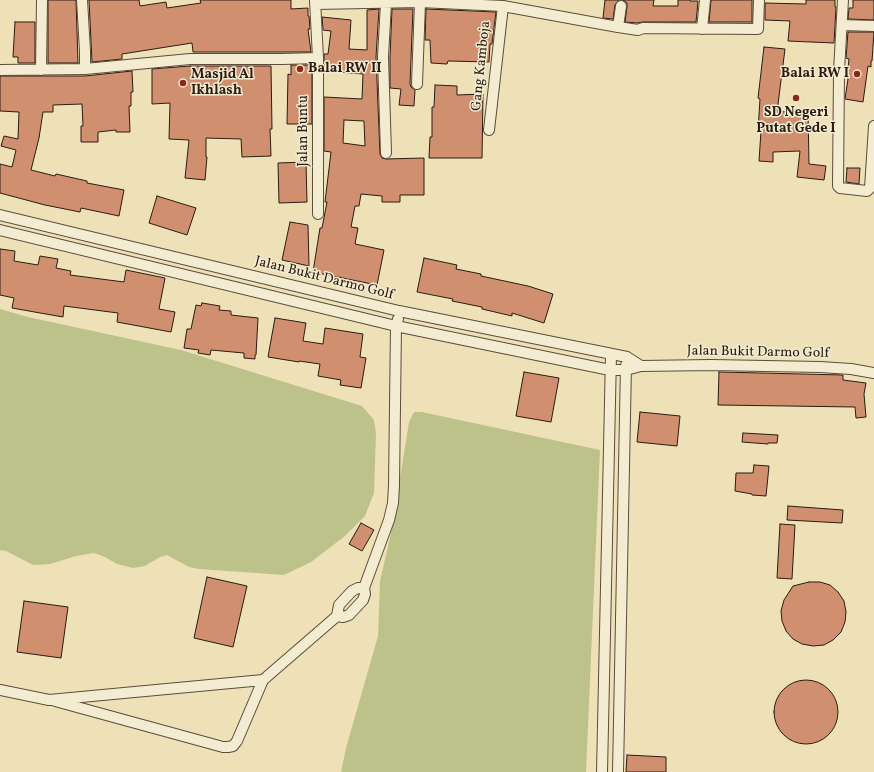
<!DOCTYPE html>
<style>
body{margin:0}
canvas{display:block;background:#eee1b8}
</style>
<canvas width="874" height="772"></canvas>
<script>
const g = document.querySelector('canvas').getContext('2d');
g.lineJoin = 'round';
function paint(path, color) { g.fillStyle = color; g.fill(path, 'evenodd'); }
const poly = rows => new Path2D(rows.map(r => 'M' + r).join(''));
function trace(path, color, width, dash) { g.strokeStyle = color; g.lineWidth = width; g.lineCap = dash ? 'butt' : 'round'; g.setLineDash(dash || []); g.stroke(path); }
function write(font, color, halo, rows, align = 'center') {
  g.font = font + ' Vollkorn,serif'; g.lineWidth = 3; g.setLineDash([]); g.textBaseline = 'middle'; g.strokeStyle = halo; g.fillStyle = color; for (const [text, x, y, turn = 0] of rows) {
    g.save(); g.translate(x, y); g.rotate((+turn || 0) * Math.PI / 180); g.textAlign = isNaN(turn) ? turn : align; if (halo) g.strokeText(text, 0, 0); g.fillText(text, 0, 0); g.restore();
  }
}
paint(poly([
 [0,309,28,317,181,350,362,406,374,420,376,433,374,493,365,516,345,536,311,562,284,575,199,569,189,567,167,555,160,557,145,566,133,568,117,564,105,557,94,553,76,556,50,564,33,565,6,551,0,550],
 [414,412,422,412,600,450,586,772,341,772,346,748,378,636,380,581,391,533,409,422]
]), '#bdc28b');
const building = poly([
 [48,0,76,0,78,63,48,63,48,0],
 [89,0,139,0,140,6,166,2,167,8,201,3,200,0,291,0,291,9,308,8,308,16,309,16,310,29,308,29,311,52,193,52,192,43,122,54,122,59,92,62,89,0],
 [605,0,619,0,615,5,613,19,603,18,605,0],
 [623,0,654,0,653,6,678,6,678,0,690,0,690,1,698,1,696,22,643,22,637,23,625,22,627,7,627,3,623,0],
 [711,0,752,0,752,22,709,22,711,0],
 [806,0,835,0,835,7,836,7,834,43,788,41,790,21,765,20,765,3,806,4,806,0],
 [853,0,874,0,874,20,848,19,849,8,853,8,853,0],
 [379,9,376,57,380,154,382,158,386,159,424,158,424,195,400,195,400,202,382,202,382,196,361,194,359,206,355,206,351,227,358,228,355,244,384,250,377,285,313,272,320,228,322,228,327,202,325,202,331,152,324,151,324,97,362,99,363,74,324,71,324,54,328,54,331,31,323,30,322,17,351,20,349,49,367,50,367,10,379,9],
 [344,120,364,121,365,146,343,143,344,120],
 [392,9,413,9,410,84,411,87,415,90,414,106,399,105,401,89,390,88,390,57,392,9],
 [426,9,496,12,492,44,490,44,489,62,448,61,447,64,431,63,430,40,425,40,426,9],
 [15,22,35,22,35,63,18,63,18,57,13,57,15,22],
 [848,32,874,32,872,61,871,61,871,67,868,66,863,102,845,99,848,79,847,78,849,59,846,58,848,32],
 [764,47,785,49,777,112,808,111,809,164,826,166,824,180,797,177,800,151,773,152,773,162,759,161,761,131,758,131,760,99,758,98,764,47],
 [291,65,312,65,312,124,287,124,288,74,291,75,291,65],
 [190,66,271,66,272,129,270,129,271,156,242,157,241,139,206,138,206,157,207,157,205,180,185,178,189,140,169,139,170,103,152,104,152,69,190,66],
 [132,71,133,92,131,92,131,106,129,106,130,132,116,132,116,130,98,132,98,142,81,142,81,126,83,126,82,104,53,105,53,112,43,112,39,138,31,170,55,176,56,174,87,181,87,183,124,190,119,216,81,208,80,212,45,205,0,193,0,164,12,167,16,150,1,146,4,136,18,139,19,112,0,111,0,76,85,76,132,71],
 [435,85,457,86,457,95,483,94,482,158,429,158,430,137,432,137,432,107,434,107,435,85],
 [306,162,307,202,279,203,278,163,306,162],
 [847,168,860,168,859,184,846,182,847,168],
 [157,196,196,208,187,235,149,223,157,196],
 [290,222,308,225,309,266,282,260,290,222],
 [0,249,15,251,14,261,38,265,40,256,58,259,56,268,71,271,70,275,124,282,126,270,165,278,159,309,175,312,171,332,117,322,118,313,64,306,63,317,12,308,14,298,0,295,0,249],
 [424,258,457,265,456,269,481,274,481,276,528,286,553,294,544,323,512,313,512,316,482,309,482,307,452,301,453,299,417,292,424,258],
 [202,303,220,306,219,310,231,311,231,315,258,318,256,355,255,355,255,359,244,358,244,353,211,350,210,355,198,353,199,350,184,348,187,329,191,329,196,305,201,306,202,303],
 [275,318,306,323,303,341,323,344,325,328,363,334,360,357,366,358,361,388,340,385,341,380,318,376,320,364,299,361,299,362,268,357,275,318],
 [524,372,559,378,551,422,516,416,524,372],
 [719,372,843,375,843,380,866,383,864,394,866,417,856,418,855,407,718,405,719,372],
 [640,412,680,416,677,446,637,442,640,412],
 [743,433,778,435,777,443,768,443,768,444,742,442,743,433],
 [754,465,769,466,766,496,752,495,752,494,735,491,736,473,753,473,754,465],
 [788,506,843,510,842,523,787,520,788,506],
 [361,523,374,530,362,551,349,544,361,523],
 [780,524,795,525,792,579,777,578,780,524],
 [207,577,247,586,233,647,194,638,207,577],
 [809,582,820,582,830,585,838,592,844,601,846,612,845,622,841,632,833,640,824,645,813,646,802,644,793,639,786,631,782,621,781,611,784,600,793,586,809,582],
 [24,601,68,607,61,658,17,652,24,601],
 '774 712a32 32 0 1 1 64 0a32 32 0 1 1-64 0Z',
 [627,755,666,757,666,772,626,772,627,755]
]);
paint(building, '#d09070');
trace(building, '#2b1b13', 1);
const minor = poly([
 [82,0,85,51,85,69],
 [315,0,318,58,318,214],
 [843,0,839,71,838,186,840,188,867,191,870,188,874,126],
 [386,3,383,57,386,153],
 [315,4,420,2,503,6,618,27,621,6],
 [842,25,874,26],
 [618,27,638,30,643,28,758,29,759,0],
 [702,29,705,0],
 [0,70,85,69,190,59,282,59,318,58],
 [41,70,42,0],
 [417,84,420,2],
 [489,130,503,6],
 [0,215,399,311,627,357,641,366,626,370,610,370,396,326,0,230],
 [641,366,711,365,820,367,851,369,874,373],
 [337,616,339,605,352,591,358,588,364,588],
 [0,690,49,700,263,680,337,616,343,617,349,615,363,600,365,594,364,588,389,520,393,503,394,485,396,326,398,319],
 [55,701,223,747,228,747,233,746,237,741,263,680],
 [602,772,611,355],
 [618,772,626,365]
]);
trace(minor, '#5c4c3c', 12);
trace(minor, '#f4ecd1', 10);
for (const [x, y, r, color] of [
 [300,69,4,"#8f2418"],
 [857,74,4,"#8f2418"],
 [183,83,4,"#8f2418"],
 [796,98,4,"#8f2418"]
]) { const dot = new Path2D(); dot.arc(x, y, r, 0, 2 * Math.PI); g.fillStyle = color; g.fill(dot); trace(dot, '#f4ecd1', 1.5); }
write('14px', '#2b1b13', '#f4ecd1', [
 ["Gang Kamboja",482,66,-84],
 ["Jalan Buntu",304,131,-90],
 ["Jalan Bukit Darmo Golf",324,279,14],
 ["Jalan Bukit Darmo Golf",758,353,1]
]);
write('bold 14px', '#2b1b13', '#f4ecd1', [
 ["Balai RW II",308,69],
 ["Balai RW I",849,74,"right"],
 ["Masjid Al",191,75],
 ["Ikhlash",191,91],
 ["SD Negeri",796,113,"center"],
 ["Putat Gede I",796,129,"center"]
], 'left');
</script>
